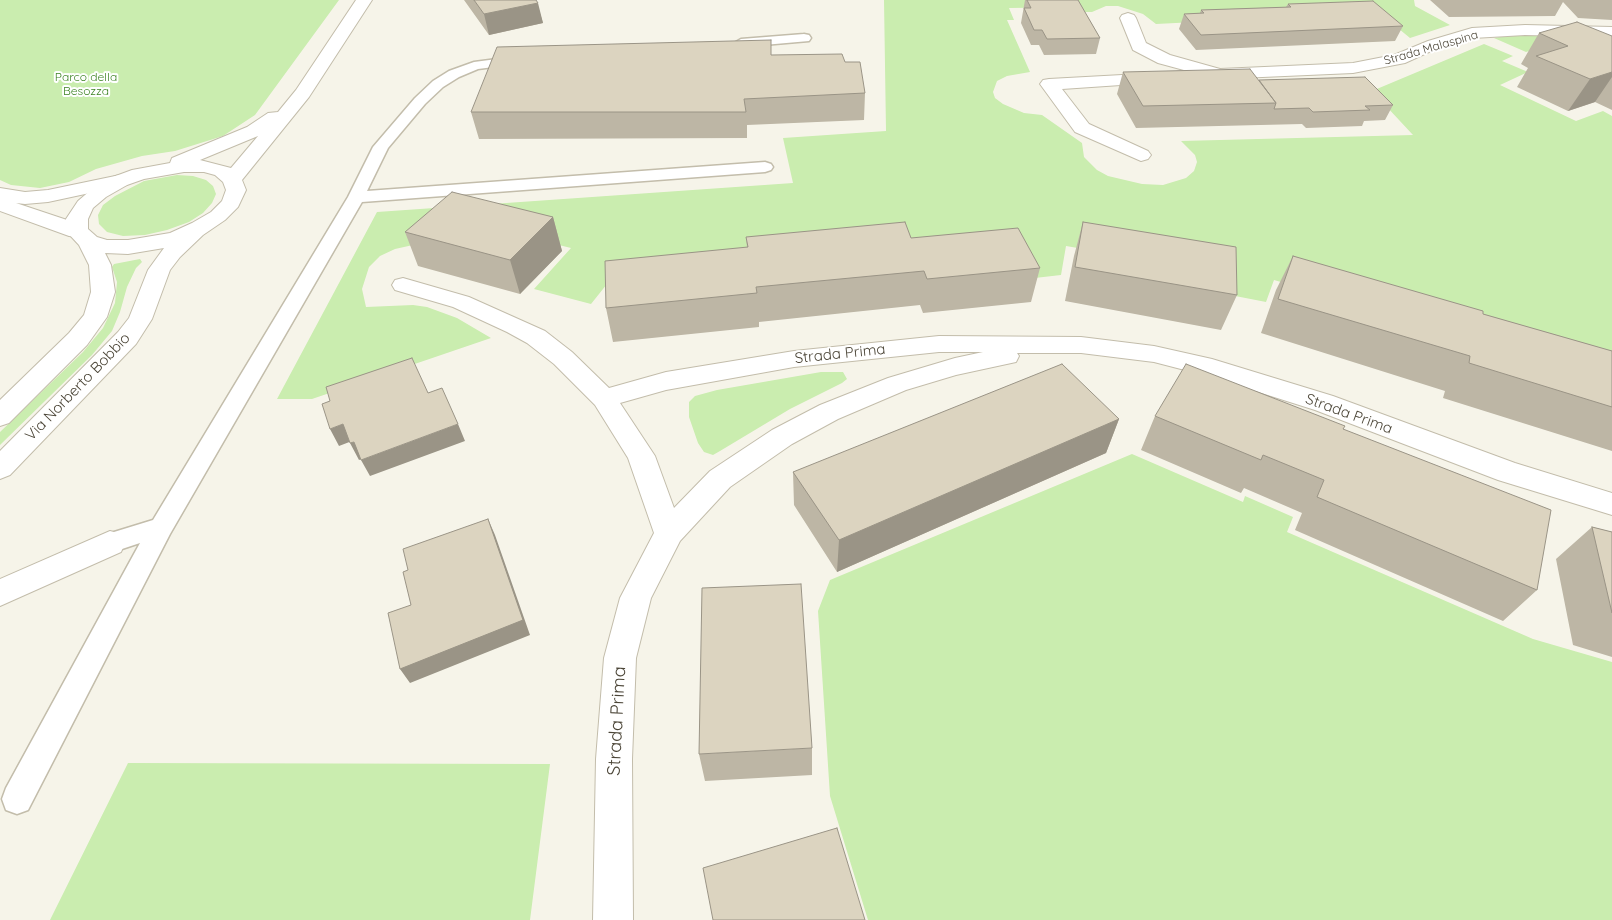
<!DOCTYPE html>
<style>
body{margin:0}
canvas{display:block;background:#f6f4e9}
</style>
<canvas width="1612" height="920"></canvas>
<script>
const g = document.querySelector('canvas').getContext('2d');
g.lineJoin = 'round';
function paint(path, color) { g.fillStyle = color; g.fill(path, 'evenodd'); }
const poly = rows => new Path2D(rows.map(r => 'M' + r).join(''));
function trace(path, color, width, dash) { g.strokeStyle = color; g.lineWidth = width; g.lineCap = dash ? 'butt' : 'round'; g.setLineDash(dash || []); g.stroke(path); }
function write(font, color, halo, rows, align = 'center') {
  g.font = font + ' Quicksand,sans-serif'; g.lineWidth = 4; g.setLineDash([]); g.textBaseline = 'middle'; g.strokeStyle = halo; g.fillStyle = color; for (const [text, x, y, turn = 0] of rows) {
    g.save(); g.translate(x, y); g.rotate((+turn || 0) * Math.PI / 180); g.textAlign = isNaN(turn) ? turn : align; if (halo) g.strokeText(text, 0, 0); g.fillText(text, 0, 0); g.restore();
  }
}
paint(poly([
 [0,0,339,0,255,115,223,136,175,151,142,156,96,169,69,182,40,188,11,185,0,180],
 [884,0,1414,0,1415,6,1450,25,1410,38,1376,10,1275,18,1156,24,1143,14,1118,6,1106,6,1092,12,1085,12,1082,7,1009,8,1014,20,1007,20,1030,72,1007,76,997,81,993,92,995,98,1003,104,1024,113,1042,115,1082,143,1084,157,1097,170,1108,176,1142,184,1163,185,1186,178,1194,171,1197,162,1195,155,1181,141,1413,135,1372,91,1484,44,1513,56,1502,61,1528,72,1500,85,1576,121,1603,111,1612,116,1612,389,1474,339,1274,280,1266,302,1225,294,1225,273,1066,246,1061,275,1026,279,611,279,591,304,534,289,571,248,462,221,413,245,395,249,380,256,369,267,362,289,366,307,413,305,427,307,457,318,491,338,312,399,277,399,377,212,793,183,783,138,886,131],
 [1586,33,1526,52,1494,38,1523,34],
 [177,175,193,176,206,180,213,186,216,194,212,203,203,213,189,222,167,230,145,235,123,236,107,232,99,224,98,215,103,205,115,196,144,181],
 [140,259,142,262,136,268,127,287,120,312,112,331,92,355,0,445,0,432,83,352,103,328,115,303,117,282,112,267,114,264],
 [821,372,843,372,847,379,842,383,790,409,720,451,713,455,704,452,698,443,689,417,689,402,695,396,717,390],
 [1132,454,1243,502,1245,496,1293,517,1287,532,1533,639,1612,662,1612,920,868,920,830,796,818,611,830,580],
 [128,763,550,764,530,920,50,920]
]), '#caedaf');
const service = poly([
 [804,34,809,35,811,38,809,41,741,47,734,43,741,39,804,34],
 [520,56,527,60,525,63,478,69,459,77,443,87,425,104,388,148,367,191,765,162,771,164,773,167,771,170,765,172,362,202,170,534,28,810,17,814,6,810,2,799,6,788,140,543,110,553,101,550,98,543,101,536,153,520,348,197,373,147,415,98,433,81,449,71,474,62,520,56]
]);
const minor = poly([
 [1128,13,1134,15,1136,18,1146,43,1170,55,1220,69,1353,63,1394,55,1428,41,1472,28,1525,25,1612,27,1612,37,1525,35,1473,38,1440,47,1405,63,1353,73,1217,79,1158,63,1133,50,1120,18,1122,15,1128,13],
 [1159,73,1165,74,1168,78,1165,82,1062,89,1089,124,1148,151,1151,155,1148,159,1141,161,1075,132,1040,84,1043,80,1049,79,1159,73],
 [120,175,127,177,130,181,127,185,48,202,25,204,16,203,85,226,88,231,85,236,77,237,69,236,0,211,0,188,25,192,48,190,120,175],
 [403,278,469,297,545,331,572,352,609,388,666,372,794,351,939,336,1081,337,1154,346,1212,359,1333,396,1515,463,1612,493,1612,515,1498,480,1315,410,1208,376,1154,362,1081,353,1017,353,1019,356,1016,362,956,375,906,390,838,419,792,444,730,487,680,541,651,598,636,658,632,759,633,920,593,920,596,759,604,658,620,598,654,533,628,458,595,405,554,364,527,343,507,332,453,307,395,290,392,285,395,280,403,278],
 [939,352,983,352,955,358,888,378,820,405,772,430,710,471,674,508,655,456,620,403,666,390,794,367,939,352],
 [110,531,121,534,125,543,121,552,0,606,0,579,110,531]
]);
const tertiary = poly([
 [356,0,372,0,309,97,242,180,246,190,238,207,225,220,203,235,180,257,170,270,152,319,136,344,10,475,0,479,0,451,118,332,129,318,148,270,164,248,128,254,105,253,111,265,115,292,107,317,87,345,9,423,0,426,0,400,69,333,84,315,91,292,89,265,79,245,66,231,66,219,78,201,92,189,113,177,132,170,170,163,172,158,247,127,268,113,278,112,296,90,356,0],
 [258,136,231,168,200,160,258,136],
 [184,172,204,172,215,175,223,182,226,190,222,201,211,212,192,223,170,233,128,240,107,240,97,237,88,229,88,219,93,208,106,197,127,185,144,179,184,172]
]);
trace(service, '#c3bdab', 3);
trace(minor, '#c3bdab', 2);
trace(tertiary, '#c3bdab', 2);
paint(service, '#fff');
paint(minor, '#fff');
paint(tertiary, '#fff');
paint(poly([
 [464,0,536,0,543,23,489,35],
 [1025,0,1078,0,1100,38,1096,54,1044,55,1039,45,1031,45,1021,23],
 [1430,0,1612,0,1612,20,1578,18,1563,2,1555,16,1449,17],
 [1288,4,1403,26,1395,41,1196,50,1179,29,1184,14,1200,13,1201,10,1286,7],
 [1539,33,1612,36,1612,110,1595,102,1568,111,1517,87,1528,68,1521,64],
 [772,55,845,62,865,93,864,120,747,125,747,138,479,139,471,112],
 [1123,72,1259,80,1393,105,1385,120,1364,121,1362,126,1306,128,1302,124,1136,128,1117,94],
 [553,217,562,251,520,294,418,266,405,232],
 [1083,222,1237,295,1221,330,1065,301,1074,256],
 [746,237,911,238,1040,268,1031,302,923,313,920,305,759,322,759,327,613,342,606,308,747,247],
 [1293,256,1483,314,1612,351,1612,451,1443,398,1445,391,1261,333,1276,290],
 [1155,416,1343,429,1537,590,1503,621,1295,530,1302,513,1244,488,1241,493,1141,450],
 [1119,419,1106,453,837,572,794,505,793,472],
 [1592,527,1612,532,1612,657,1573,645,1556,559],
 [812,748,812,775,705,781,699,754]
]), '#bdb6a5');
paint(poly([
 [538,3,543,23,489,35,484,14],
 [1612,72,1612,77,1595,102,1568,111,1590,79],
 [553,217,562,251,520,294,510,260],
 [1119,419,1106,453,837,572,839,540],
 [343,424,352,441,339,446,330,429],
 [458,424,465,441,370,476,361,460],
 [354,442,364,458,359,460,350,443],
 [488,519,495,535,530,635,410,683,400,669]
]), '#9a9486');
const building = poly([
 [474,0,536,0,538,3,484,14,474,0],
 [1027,0,1078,0,1100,38,1047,39,1042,30,1034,30,1024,8,1031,8,1027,0],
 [1373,1,1403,26,1201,35,1184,14,1204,13,1201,10,1291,7,1288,4,1373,1],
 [1577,22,1612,36,1612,72,1590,79,1536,56,1568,46,1539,33,1577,22],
 [771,40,771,55,842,54,845,62,860,62,865,93,744,99,746,112,471,112,497,47,771,40],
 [1250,69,1276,103,1143,106,1123,72,1250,69],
 [1365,77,1393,105,1365,106,1370,110,1313,112,1309,108,1274,109,1276,103,1259,80,1365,77],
 [452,192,553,217,510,260,405,232,452,192],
 [905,222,911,238,1018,228,1040,268,927,279,924,271,756,287,757,293,606,308,605,261,748,247,746,237,905,222],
 [1083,222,1236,247,1237,295,1075,267,1083,222],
 [1293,256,1483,311,1483,314,1612,351,1612,407,1469,363,1470,356,1278,299,1293,256],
 [412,358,428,393,442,388,458,424,361,460,354,442,350,443,343,424,330,429,322,404,330,401,326,387,412,358],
 [1062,364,1119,419,839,540,793,472,1062,364],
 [1186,364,1345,426,1343,429,1551,510,1537,590,1317,497,1324,480,1263,455,1261,460,1155,416,1186,364],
 [488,519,523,620,400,669,388,613,411,605,403,572,408,570,403,549,488,519],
 [1592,527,1612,532,1612,613,1592,527],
 [801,584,812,748,699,754,702,588,801,584],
 [837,828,865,920,713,920,703,868,837,828]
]);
paint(building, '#dcd4c0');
trace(building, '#9a9486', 1);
write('12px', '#4b4537', '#fff', [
 ["Strada Malaspina",1431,48,-16]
]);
write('12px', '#3c8323', '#fff', [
 ["Parco della",86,77],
 ["Besozza",86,91]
]);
write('15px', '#4b4537', '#fff', [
 ["Strada Prima",840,354,-6],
 ["Via Norberto Bobbio",78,387,-46],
 ["Strada Prima",1349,414,20]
]);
write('18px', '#4b4537', '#fff', [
 ["Strada Prima",617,721,-87]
]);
</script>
